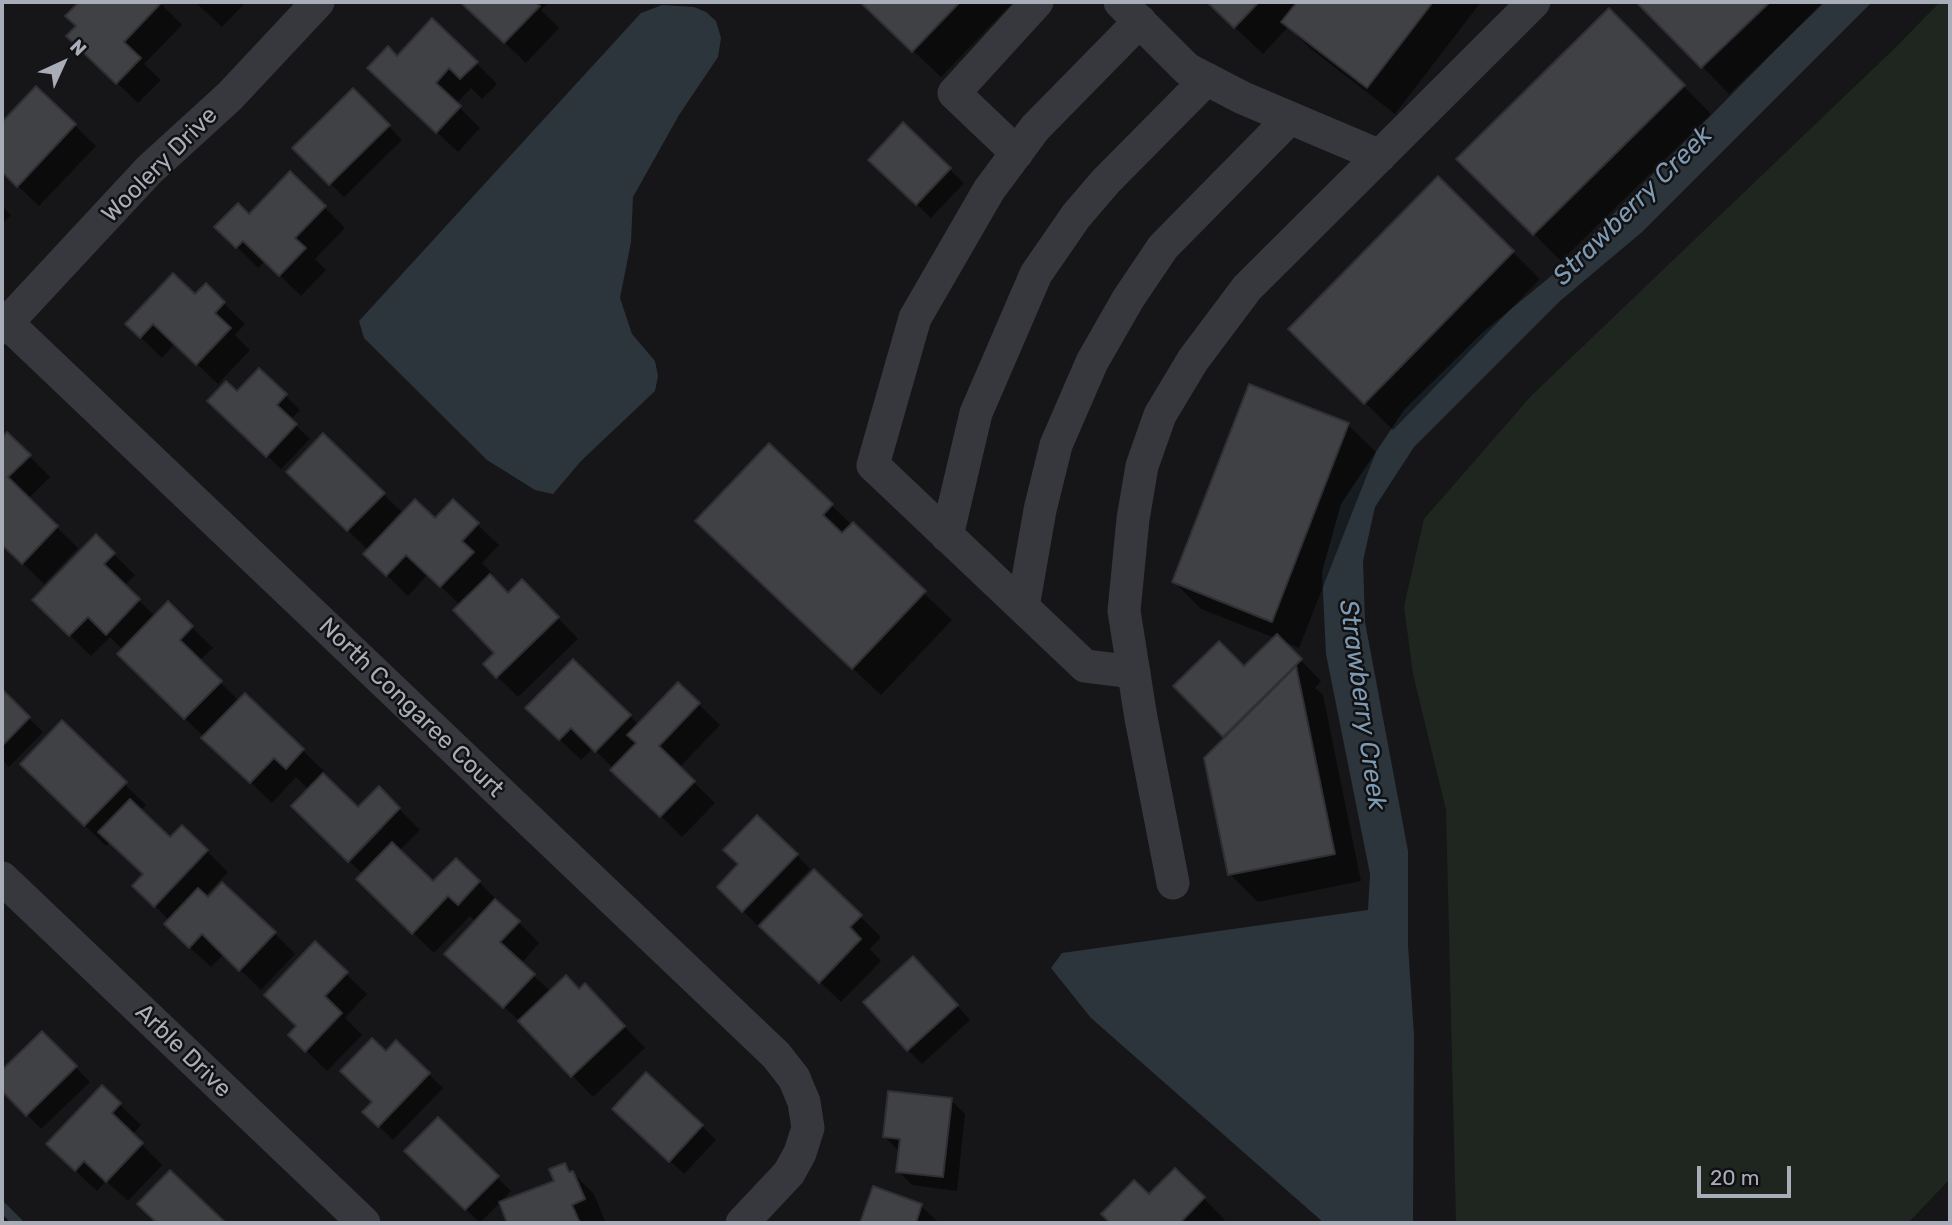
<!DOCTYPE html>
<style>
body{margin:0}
#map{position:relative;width:1952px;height:1225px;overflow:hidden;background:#161618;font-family:Rubik,sans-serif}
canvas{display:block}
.frame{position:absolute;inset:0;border:4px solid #a8adb8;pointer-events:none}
.north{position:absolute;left:28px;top:28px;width:70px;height:70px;-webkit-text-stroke:5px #111113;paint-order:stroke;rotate:45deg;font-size:19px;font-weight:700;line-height:28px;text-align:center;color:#a8adb8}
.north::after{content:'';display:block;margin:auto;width:24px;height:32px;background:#a8adb8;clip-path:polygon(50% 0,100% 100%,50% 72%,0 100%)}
.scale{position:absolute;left:1697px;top:1166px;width:94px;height:32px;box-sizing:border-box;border:4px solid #a8adb8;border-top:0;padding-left:9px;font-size:21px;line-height:24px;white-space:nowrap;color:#a8adb8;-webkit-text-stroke:5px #111113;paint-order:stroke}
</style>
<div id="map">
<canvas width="1952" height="1225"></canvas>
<div class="frame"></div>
<div class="north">N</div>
<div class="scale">20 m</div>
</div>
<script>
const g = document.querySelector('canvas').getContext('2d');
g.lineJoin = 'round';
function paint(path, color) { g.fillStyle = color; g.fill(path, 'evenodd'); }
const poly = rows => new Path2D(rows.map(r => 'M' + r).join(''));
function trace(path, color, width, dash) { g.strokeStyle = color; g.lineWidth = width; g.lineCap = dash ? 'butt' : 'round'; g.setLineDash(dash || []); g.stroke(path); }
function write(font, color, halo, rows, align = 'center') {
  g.font = font + ' Rubik,sans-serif'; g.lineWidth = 5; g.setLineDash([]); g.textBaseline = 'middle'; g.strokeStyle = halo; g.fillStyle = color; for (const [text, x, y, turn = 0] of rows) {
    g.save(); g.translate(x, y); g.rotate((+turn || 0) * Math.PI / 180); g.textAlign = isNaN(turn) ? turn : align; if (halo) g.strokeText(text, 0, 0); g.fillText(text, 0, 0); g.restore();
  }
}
paint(poly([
 [1940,2,1950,2,1950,1179,1908,1223,1456,1223,1446,810,1413,674,1404,606,1424,519,1531,396,1895,48]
]), '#1e261f');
paint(poly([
 [1823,2,1872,2,1642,232,1560,301,1414,447,1375,507,1363,561,1365,622,1408,851,1408,945,1414,1036,1413,1223,1324,1223,1091,1018,1051,968,1062,953,1368,910,1370,874,1326,654,1322,572,1341,504,1404,410,1483,332,1556,272],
 [662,5,694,7,706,12,716,21,721,38,718,57,679,115,633,197,631,242,620,298,632,334,655,361,658,376,655,391,581,461,553,494,535,490,487,460,364,338,359,321,641,13]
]), '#2c353c');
paint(poly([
 [81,2,159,2,182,25,144,64,161,80,138,103,90,57,78,26,68,16],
 [195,2,246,2,222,27],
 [462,2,549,2,541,10,559,28,526,63],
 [861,2,1013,2,941,77],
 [1208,2,1481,2,1395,114,1311,49,1288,27,1263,54],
 [1639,2,1825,2,1729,94],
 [1609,11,1711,114,1561,261,1459,159],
 [397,58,476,63,497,84,482,99,471,88,456,104,480,128,458,152,390,89],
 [36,88,96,146,39,206,2,171,2,124],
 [353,90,402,140,344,197,295,148],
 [903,125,964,183,931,218,884,173],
 [1438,178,1540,279,1393,430,1290,329],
 [2,206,11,215,2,224],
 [324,207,345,228,315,259,326,270,301,296,265,261,258,268,217,227,249,216],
 [206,286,245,324,235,335,250,350,218,384,175,343,162,358,127,324,195,297],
 [259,370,300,410,290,420,310,439,281,469,224,415,238,394],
 [1348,425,1376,452,1299,648,1282,641,1321,681,1315,688,1323,695,1361,881,1258,902,1230,874,1227,738,1176,686,1244,669,1275,638,1201,609,1174,582],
 [7,434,50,477,28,499,78,548,44,584,2,543,2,440],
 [769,446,952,620,881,695,725,549],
 [288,472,383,494,403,513,435,520,453,501,499,545,482,563,493,574,491,577,508,595,543,602,578,639,518,697,485,664,497,653,460,605,428,574,408,596,365,554,368,550],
 [96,537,135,575,124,586,156,617,168,604,213,648,199,661,239,701,245,695,324,771,322,774,358,809,379,789,420,830,399,851,434,884,479,882,539,943,521,964,551,992,579,991,605,1006,645,1048,593,1097,526,1027,468,974,476,922,470,916,434,953,379,900,363,874,350,862,384,827,379,827,309,790,296,777,272,803,119,654,123,650,110,637,91,656,55,621],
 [573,661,639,725,678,684,720,725,679,768,715,803,682,837,593,748,581,760,549,729],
 [2,692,43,732,9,767,2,759],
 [62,723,146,805,140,811,170,839,182,827,228,872,205,896,275,934,295,954,261,990,224,954,211,967,187,945,170,921,135,886,145,875,110,842,106,846,22,764],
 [797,855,810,869,757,925,719,887,740,865],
 [814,871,881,937,870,949,881,961,841,1002,783,947],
 [315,944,367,994,345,1018,362,1035,327,1071,290,1035,298,1027],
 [927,972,970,1020,922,1064,908,1050],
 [42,1033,90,1082,41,1129,2,1088,2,1072],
 [397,1043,443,1088,393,1140,365,1112,374,1102,386,1054],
 [102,1088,141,1125,132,1135,162,1165,128,1201,106,1181,97,1191,69,1165],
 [951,1100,965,1114,957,1191,912,1185,898,1171,899,1151,885,1137],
 [438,1119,511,1191,480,1223,407,1151],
 [628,1123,702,1126,716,1140,684,1174],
 [565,1165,594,1194,605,1221,599,1223,509,1223,501,1203,556,1181],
 [1175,1170,1225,1220,1221,1223,1113,1223,1103,1214,1149,1197],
 [874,1189,921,1206,939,1223,862,1223]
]), '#0007');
trace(poly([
 [2,1207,18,1223]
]), '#2c353c', 10);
const building = poly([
 [79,2,162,2,124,42,141,58,116,84,66,36,76,26,65,16,79,2],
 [460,2,535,2,540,6,504,43,460,2],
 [860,2,960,2,912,52,860,2],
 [1207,2,1259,2,1234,28,1207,2],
 [1297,2,1433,2,1367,88,1281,22,1297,2],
 [1636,2,1770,2,1701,68,1636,2],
 [1609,8,1685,85,1533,235,1456,159,1609,8],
 [432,18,478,62,460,79,449,68,436,83,461,106,436,133,367,68,388,46,397,56,432,18],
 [36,86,76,124,17,187,2,172,2,122,36,86],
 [353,88,390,125,329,185,292,148,353,88],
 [903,122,951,168,916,205,868,160,903,122],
 [290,171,326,206,295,238,306,248,279,276,243,241,236,248,214,227,238,203,249,214,290,171],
 [1438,176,1514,251,1364,404,1288,329,1438,176],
 [173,273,195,294,206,283,225,302,215,313,231,328,196,365,153,324,140,338,125,324,173,273],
 [259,368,287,394,277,405,297,424,266,457,207,401,226,381,237,391,259,368],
 [1249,384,1349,423,1272,622,1172,582,1249,384],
 [7,432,31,455,8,477,58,526,22,564,2,545,2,437,7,432],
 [323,433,385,493,347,531,286,472,323,433],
 [769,443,833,504,823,515,842,533,853,522,926,591,852,669,695,521,769,443],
 [415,499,435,518,453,499,479,523,462,541,474,552,440,587,406,555,386,576,363,554,415,499],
 [96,534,115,553,104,564,140,599,106,635,88,617,69,636,32,600,96,534],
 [490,574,508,593,522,579,559,617,496,678,483,664,494,653,453,610,490,574],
 [168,601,193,626,180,640,222,681,184,719,117,654,168,601],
 [1277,634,1302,659,1223,737,1173,686,1219,641,1244,666,1277,634],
 [573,659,631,715,595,752,571,728,559,740,525,708,573,659],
 [1296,666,1335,854,1228,875,1204,758,1296,666],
 [678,682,700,703,659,746,695,781,660,817,610,770,636,743,627,735,678,682],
 [2,689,30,717,2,746,2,689],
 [245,693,304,749,286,769,274,758,250,783,201,738,245,693],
 [62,720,127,782,84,826,20,764,62,720],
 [323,773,358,807,379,786,400,808,348,862,291,806,323,773],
 [130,799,170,837,182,825,208,850,154,907,132,886,143,874,98,832,130,799],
 [757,815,798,854,742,912,717,887,738,864,723,850,757,815],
 [392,842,433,881,456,858,480,881,458,905,448,896,412,934,356,879,392,842],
 [814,869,862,915,850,927,861,939,819,983,759,926,814,869],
 [222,882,276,932,239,971,202,934,189,948,164,924,198,888,208,897,222,882],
 [495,899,520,921,500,942,535,974,503,1008,444,954,495,899],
 [315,941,348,972,325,996,342,1013,305,1052,288,1035,296,1026,264,995,315,941],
 [913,956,958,1005,907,1051,863,1002,913,956],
 [566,975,579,989,585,983,625,1026,571,1077,518,1021,566,975],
 [42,1031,77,1066,26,1116,2,1091,2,1070,42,1031],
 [372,1038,386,1051,396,1040,430,1073,378,1127,362,1112,372,1102,340,1071,372,1038],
 [646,1072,703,1125,669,1162,612,1109,646,1072],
 [102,1085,121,1103,112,1113,143,1143,106,1182,84,1161,75,1171,46,1144,102,1085],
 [888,1091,952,1098,943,1177,896,1172,900,1139,883,1137,888,1091],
 [438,1117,499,1176,465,1210,404,1151,438,1117],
 [565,1163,569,1172,573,1171,585,1199,572,1205,580,1223,507,1223,499,1202,554,1181,549,1169,565,1163],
 [1175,1168,1205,1197,1180,1223,1110,1223,1101,1214,1134,1180,1149,1194,1175,1168],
 [170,1170,226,1223,157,1223,137,1204,170,1170],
 [873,1186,922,1204,916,1223,860,1223,873,1186]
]);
paint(building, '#404145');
trace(building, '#303034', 2);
trace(poly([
 [1120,2,1187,69,1243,98,1380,156],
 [1017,153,954,93,1037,2],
 [7,323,776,1055,794,1078,804,1102,808,1128,800,1153,789,1173,742,1223],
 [2,328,149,170,230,96,318,2],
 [947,536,976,413,1036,274,1076,216,1106,181,1207,79],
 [1023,607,1040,510,1056,445,1092,362,1128,299,1163,247,1290,118],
 [1134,672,1085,666,873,465,915,318,989,190,1035,128,1140,21],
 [2,878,364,1223],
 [1173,883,1141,718,1124,611,1133,519,1142,466,1160,415,1193,360,1247,288,1534,2]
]), '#37383d', 33);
write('24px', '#a8adb8', '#111113', [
 ["Woolery Drive",160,165,-45],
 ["North Congaree Court",411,708,44],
 ["Arble Drive",183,1051,44]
]);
write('italic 26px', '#7f9bb3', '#111113', [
 ["Strawberry Creek",1633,206,-45],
 ["Strawberry Creek",1362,705,82]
]);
</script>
